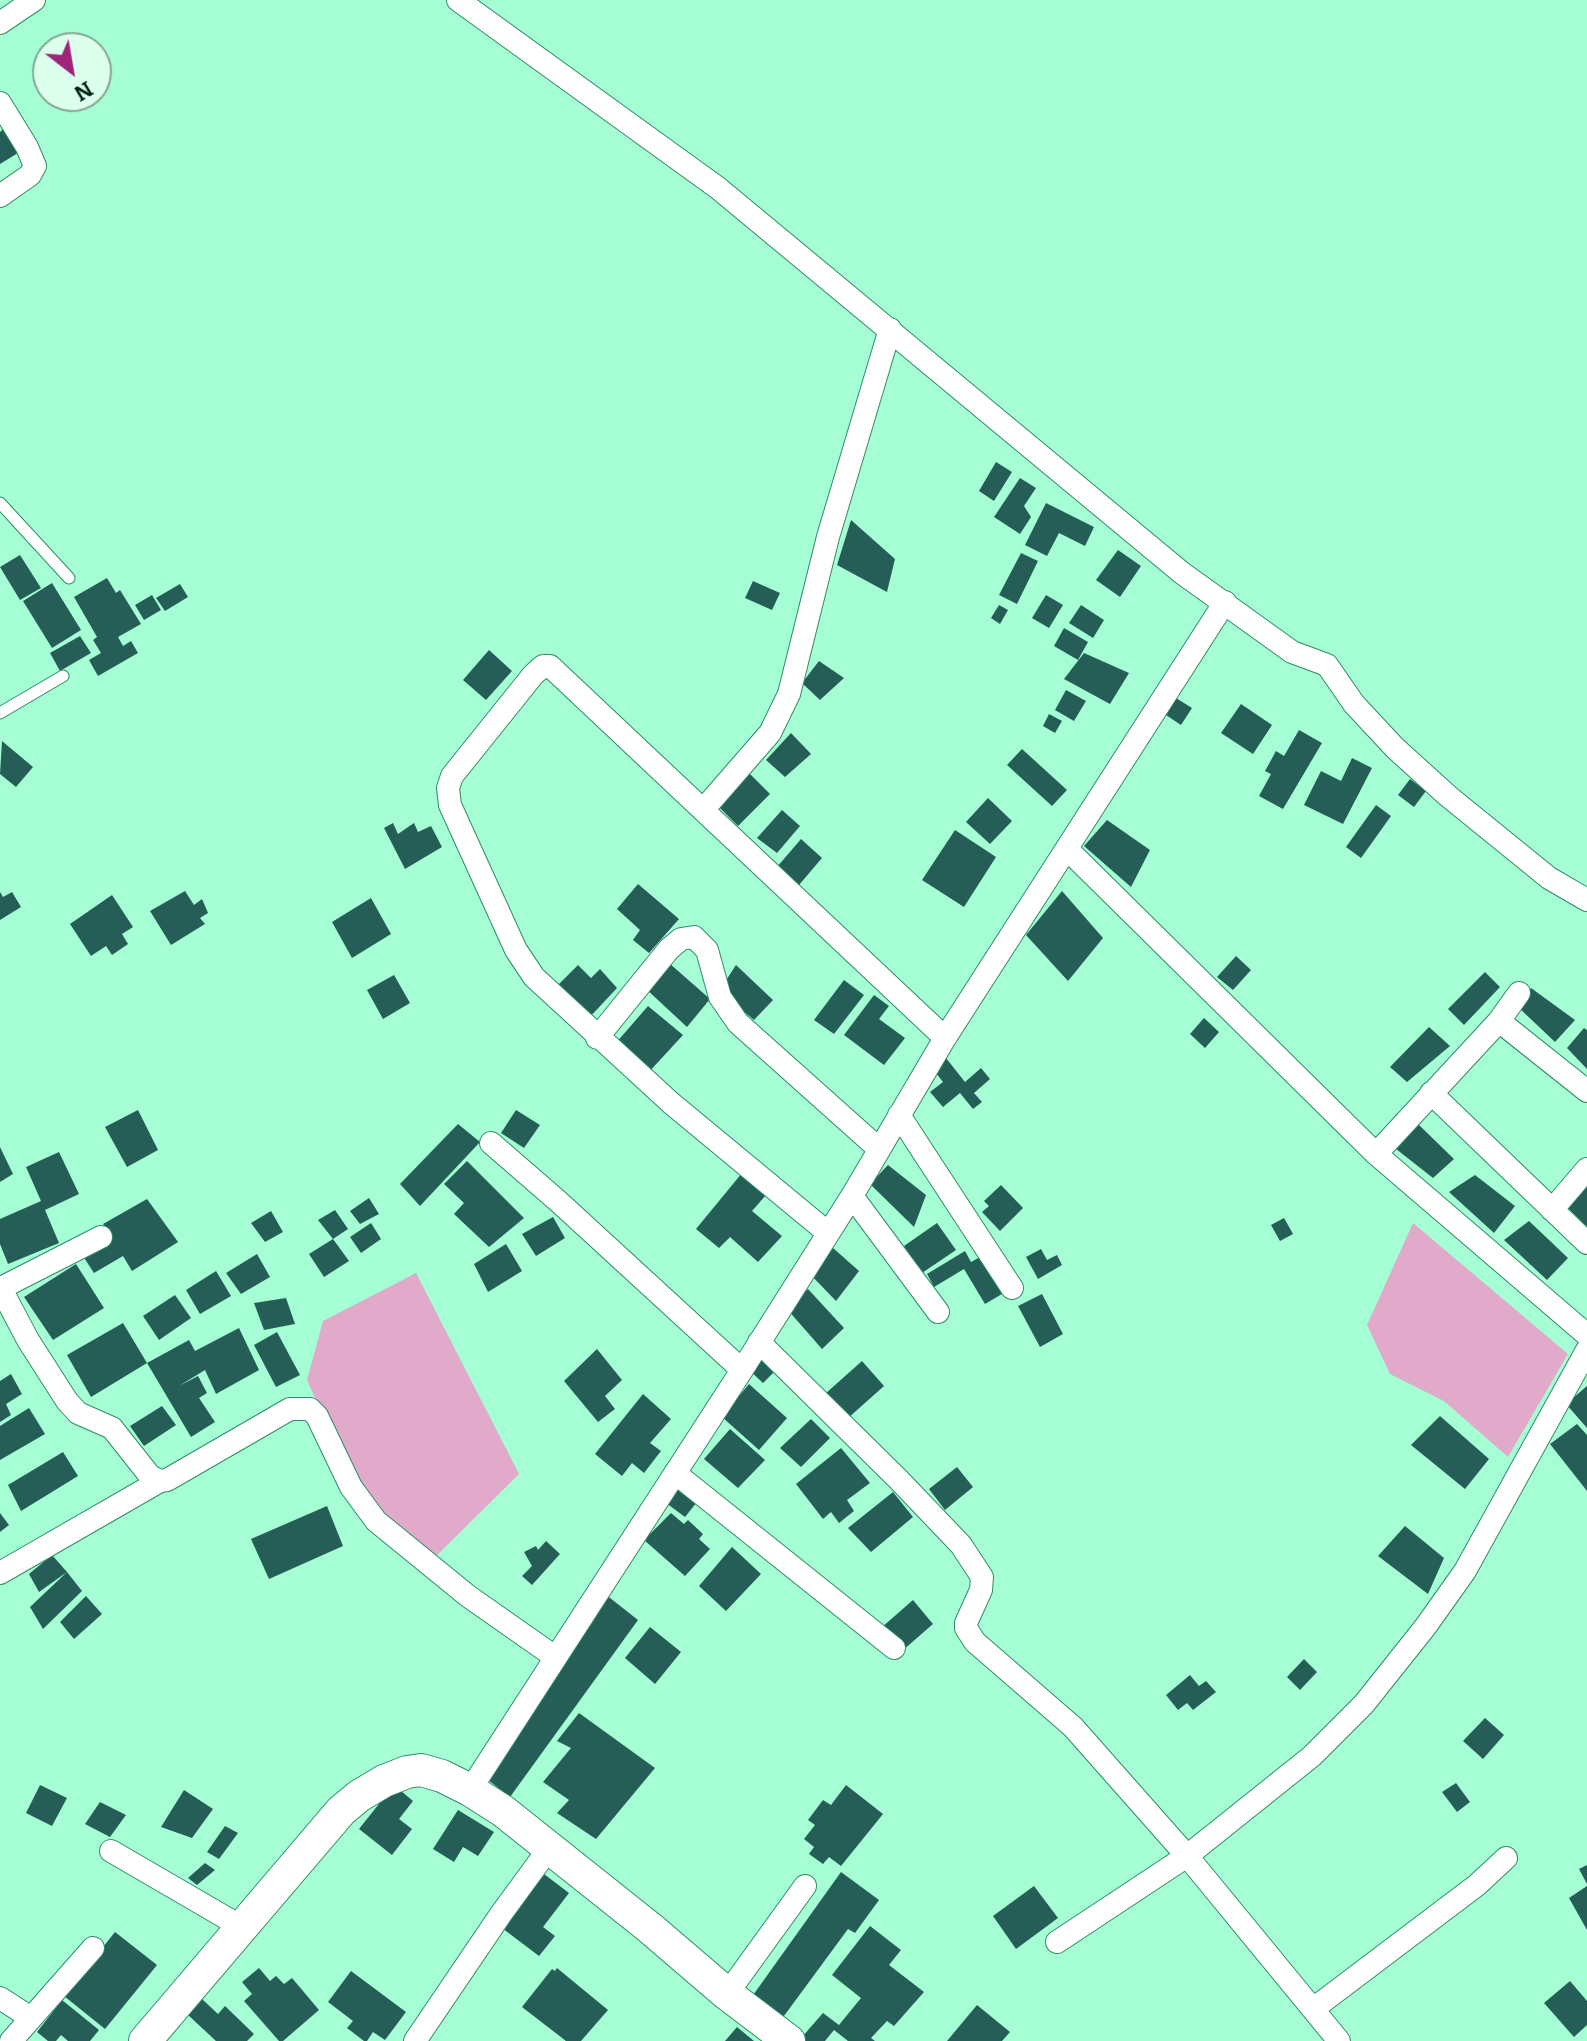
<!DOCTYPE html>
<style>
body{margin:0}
#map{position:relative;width:1587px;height:2041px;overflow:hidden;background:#a5fed4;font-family:Bitter,serif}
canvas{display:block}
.north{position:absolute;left:32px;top:32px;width:80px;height:80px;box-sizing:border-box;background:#ddffed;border:2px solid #85a796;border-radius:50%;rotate:149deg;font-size:22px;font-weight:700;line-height:32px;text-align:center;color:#002314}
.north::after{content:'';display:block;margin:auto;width:28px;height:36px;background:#9f247b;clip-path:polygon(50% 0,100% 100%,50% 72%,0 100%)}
</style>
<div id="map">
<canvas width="1587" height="2041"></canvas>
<div class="north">N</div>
</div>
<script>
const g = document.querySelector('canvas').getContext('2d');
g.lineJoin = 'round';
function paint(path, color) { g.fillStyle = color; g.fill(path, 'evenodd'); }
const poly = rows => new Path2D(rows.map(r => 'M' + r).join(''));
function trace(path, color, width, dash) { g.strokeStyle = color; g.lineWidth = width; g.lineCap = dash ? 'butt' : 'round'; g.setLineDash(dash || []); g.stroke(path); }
paint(poly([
 [1413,1223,1568,1354,1508,1457,1444,1401,1390,1374,1367,1325],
 [416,1273,519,1474,431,1561,379,1511,344,1463,307,1380,323,1321]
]), '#e1aaca');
paint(poly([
 [3,129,18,153,0,164,0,132],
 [996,462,1012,472,994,501,979,491],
 [1020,478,1036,488,1024,506,1031,517,1020,534,994,517],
 [1046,503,1094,527,1085,546,1059,533,1047,556,1025,545],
 [851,520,895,559,887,592,837,565],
 [1118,550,1141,566,1120,597,1096,580],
 [1021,553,1038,561,1017,604,999,595],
 [20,555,41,588,20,600,0,567],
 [107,578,116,593,120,590,141,624,118,637,123,646,131,641,138,653,98,676,89,660,101,653,93,640,97,637,74,597],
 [753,581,780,593,772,610,745,598],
 [52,583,81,630,52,648,23,601],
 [180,584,188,597,165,611,156,598],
 [152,595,161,610,144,620,135,605],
 [1046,595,1063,605,1049,628,1032,618],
 [999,605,1008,610,1000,624,991,618],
 [1081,605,1104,620,1093,638,1069,623],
 [1064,628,1088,642,1078,660,1054,646],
 [80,636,91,653,60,671,50,653],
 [489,650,512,671,486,700,463,680],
 [1084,653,1129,673,1110,704,1064,679],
 [819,661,844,678,820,700,802,683],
 [1066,690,1086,701,1074,721,1055,710],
 [1176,698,1192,708,1181,725,1166,715],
 [1241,704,1272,725,1253,754,1221,733],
 [1049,714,1062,721,1055,733,1043,726],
 [1299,730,1322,743,1283,809,1259,796,1271,774,1265,771,1276,751,1284,756],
 [791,733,811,754,785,777,766,760],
 [2,741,33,767,16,787,0,774],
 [1022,749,1067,790,1052,806,1007,765],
 [1352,758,1372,768,1343,824,1304,805,1321,771,1341,781],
 [747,771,770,794,738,826,715,803],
 [1410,779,1426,791,1414,807,1398,795],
 [988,798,1012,821,990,844,966,822],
 [1376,805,1391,816,1361,858,1346,847],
 [782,810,800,826,777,853,757,838],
 [1107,820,1150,850,1131,887,1084,846],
 [393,823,398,834,414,823,418,832,431,826,442,847,405,869,384,828],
 [955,830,996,857,964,907,922,880],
 [801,839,822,858,799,885,777,867],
 [638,884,679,919,649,953,633,940,640,930,617,909],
 [185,891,194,905,202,899,208,913,200,918,205,924,171,945,150,911],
 [1062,891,1103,938,1068,981,1026,935],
 [0,892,3,897,12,892,21,907,0,920],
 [112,895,133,927,122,934,128,944,112,955,106,946,91,956,70,924],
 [371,898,391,934,352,958,332,922],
 [1236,956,1251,970,1233,990,1217,977],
 [669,963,710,999,687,1027,645,988],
 [578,965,591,978,600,969,617,988,588,1019,555,988],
 [736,965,773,1000,754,1020,719,991],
 [1485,972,1500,987,1464,1025,1448,1009],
 [394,975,410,1003,383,1019,367,990],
 [844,980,864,995,834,1034,814,1020],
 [1531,988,1575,1020,1555,1042,1517,1006],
 [874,995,889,1006,879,1019,905,1038,884,1065,844,1035],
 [648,1006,683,1035,648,1073,615,1044],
 [1204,1018,1219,1032,1205,1048,1190,1034],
 [1429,1027,1450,1046,1407,1082,1390,1067],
 [1584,1028,1587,1030,1587,1069,1567,1048],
 [946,1058,965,1082,981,1068,990,1079,974,1093,982,1102,973,1109,960,1093,943,1107,930,1092,943,1082,933,1069],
 [138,1110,158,1150,127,1167,105,1127],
 [516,1110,540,1125,524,1148,501,1133],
 [458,1124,480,1142,420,1206,400,1184],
 [1418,1124,1454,1159,1433,1178,1391,1145],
 [0,1147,13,1174,0,1182],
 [59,1152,79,1194,45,1210,59,1243,8,1264,0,1244,0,1219,41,1201,26,1167],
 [467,1161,524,1218,489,1247,454,1214,464,1203,444,1184],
 [888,1165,926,1195,914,1227,870,1184],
 [742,1173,766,1195,752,1211,782,1236,758,1262,730,1237,719,1248,696,1229],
 [1475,1175,1515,1206,1494,1233,1449,1192],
 [1001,1185,1023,1208,1000,1231,982,1212,989,1206,984,1201],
 [1587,1185,1587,1227,1566,1206],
 [369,1198,379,1214,360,1224,350,1211],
 [147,1199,178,1242,132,1271,123,1256,94,1273,81,1253,111,1235,103,1224],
 [335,1210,348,1229,333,1239,318,1220],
 [271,1211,283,1232,265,1242,251,1223],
 [553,1217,565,1238,536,1256,522,1234],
 [1284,1218,1293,1234,1280,1241,1271,1225],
 [1529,1221,1568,1258,1547,1280,1504,1240],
 [371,1223,381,1239,361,1253,350,1237],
 [937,1223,956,1250,922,1273,904,1246],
 [333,1239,349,1261,324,1277,309,1254],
 [506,1244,522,1271,488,1292,474,1264],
 [833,1248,859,1271,836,1301,809,1273],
 [1041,1249,1047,1260,1057,1255,1062,1265,1038,1279,1026,1257],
 [965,1251,971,1262,980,1257,1002,1294,985,1304,964,1269,934,1287,927,1274],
 [257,1254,270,1277,241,1294,226,1273],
 [76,1264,104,1308,53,1340,24,1297],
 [216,1271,231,1296,200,1314,186,1290],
 [808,1289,844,1328,822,1349,787,1309],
 [1042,1294,1063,1334,1040,1347,1018,1306],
 [175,1295,191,1318,159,1340,143,1316],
 [286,1298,295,1324,264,1330,254,1303],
 [123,1323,147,1363,189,1340,195,1351,239,1328,259,1370,216,1394,205,1370,179,1386,198,1376,207,1393,199,1398,215,1422,191,1437,147,1363,91,1397,67,1355],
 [277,1332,300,1375,276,1387,254,1345],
 [597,1349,622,1380,605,1396,615,1409,598,1422,564,1381],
 [760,1357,775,1371,763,1383,748,1369],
 [862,1361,884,1386,847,1419,825,1394],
 [11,1374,22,1394,6,1404,11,1415,0,1422,0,1381],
 [749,1384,787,1418,759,1450,722,1417],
 [1587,1386,1587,1428,1566,1404],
 [643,1394,671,1419,650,1443,661,1451,644,1473,632,1463,622,1476,595,1454],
 [162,1406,176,1425,144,1446,130,1426],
 [29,1408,45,1434,0,1460,0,1426],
 [1440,1416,1489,1459,1465,1489,1411,1445],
 [811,1419,830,1438,801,1467,780,1448],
 [1577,1424,1587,1435,1587,1491,1550,1444],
 [730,1429,765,1460,738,1488,704,1459],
 [841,1448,870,1483,847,1500,854,1511,839,1523,831,1512,823,1519,796,1484],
 [63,1452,78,1476,21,1511,8,1485],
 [957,1467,973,1487,945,1510,929,1489],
 [675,1483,697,1502,685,1517,662,1500],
 [893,1492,913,1517,871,1552,848,1528],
 [327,1506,343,1546,269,1579,251,1539],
 [0,1513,9,1525,0,1532],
 [671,1513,684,1524,688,1520,703,1534,699,1539,710,1549,685,1576,644,1540],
 [1405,1526,1444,1558,1428,1594,1378,1556],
 [546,1541,560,1554,532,1585,522,1576,532,1566,524,1552,536,1546,538,1550],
 [732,1547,761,1574,726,1611,699,1586],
 [52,1555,67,1572,82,1591,43,1629,30,1607,67,1572,39,1592,29,1574],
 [605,1594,638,1620,510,1797,483,1776],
 [86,1596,102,1614,74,1639,60,1622],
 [913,1600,933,1624,902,1651,881,1628],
 [650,1627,681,1652,655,1684,625,1658],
 [1304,1659,1317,1672,1300,1690,1287,1677],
 [1190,1675,1199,1686,1206,1681,1216,1692,1193,1710,1187,1703,1178,1710,1166,1695],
 [579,1713,655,1768,596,1839,557,1813,569,1800,543,1782,571,1748,557,1741],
 [1485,1718,1504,1735,1483,1759,1463,1741],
 [1456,1783,1470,1802,1457,1812,1442,1792],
 [40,1785,67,1798,52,1826,26,1813],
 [394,1785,413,1801,399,1819,412,1829,392,1855,359,1829],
 [846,1785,883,1814,841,1866,829,1857,823,1864,809,1854,814,1847,804,1839,815,1825,808,1820,823,1800,831,1805],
 [184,1790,213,1809,192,1838,161,1827],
 [100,1802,126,1815,110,1837,85,1824],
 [458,1810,494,1832,478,1856,463,1847,454,1862,433,1849],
 [225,1826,238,1833,219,1859,207,1852],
 [205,1863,215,1870,197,1885,188,1878],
 [1587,1865,1587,1884,1579,1869],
 [540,1871,569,1893,543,1927,555,1936,539,1956,498,1925],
 [841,1872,879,1900,855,1933,848,1929,781,2020,751,1998],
 [1034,1886,1058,1918,1016,1949,993,1916],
 [1587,1886,1587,1930,1569,1898],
 [870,1926,901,1950,889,1965,924,1992,894,2026,887,2021,871,2038,875,2041,848,2041,834,2030,825,2041,806,2041,802,2037,823,2013,839,2025,861,1998,832,1975],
 [115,1932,157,1965,105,2029,64,1996],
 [259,1968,270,1981,276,1976,284,1984,292,1978,319,2010,283,2041,279,2041,244,2001,252,1994,242,1982],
 [557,1968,608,2010,581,2041,566,2041,522,2007,552,1969,555,1971],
 [351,1971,406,2012,385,2040,373,2032,367,2041,364,2041,347,2028,353,2021,328,2002],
 [1570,1981,1587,2001,1587,2025,1574,2037,1544,2003],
 [202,1999,218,2014,225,2006,254,2034,247,2041,216,2041,187,2014],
 [62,2000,99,2030,90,2041,68,2041,61,2035,56,2041,48,2041,37,2032],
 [977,2005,1010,2032,1002,2041,947,2041],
 [737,2027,754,2041,725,2041]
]), '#255e56');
const lane = poly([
 [0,503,69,578],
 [0,713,63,676]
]);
const street = poly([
 [458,0,718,188,1182,573,1292,652,1327,665,1354,704,1395,748,1448,796,1549,878,1587,900],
 [0,23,34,0],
 [0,103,27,147,35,166,30,175,0,196],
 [703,810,770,733,789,694,828,537,890,329],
 [1067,849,1376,1154,1587,1335],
 [1499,1021,1587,1091],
 [597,1038,669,949,681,939,694,937,707,950,720,997,738,1023,879,1149],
 [1431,1093,1587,1243],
 [899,1115,1012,1288],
 [491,1143,559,1202,742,1370],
 [1376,1154,1499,1021,1519,993],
 [852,1196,938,1312],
 [1552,1210,1587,1169],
 [828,1233,671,1103,534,977,516,950,450,805,448,788,452,776,533,675,543,666,550,666,945,1038],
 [0,1287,28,1340,67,1401,78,1413,112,1428,150,1476,160,1481,167,1480,290,1409,310,1409,317,1416,351,1487,376,1521,468,1596,555,1657],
 [1,1288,101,1237],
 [759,1342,899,1480,961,1545,982,1577,981,1590,966,1623,966,1628,975,1642,1073,1727,1187,1856,1339,2041],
 [675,1473,894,1648],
 [0,1573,160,1481],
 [470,1790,742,1370,852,1196,945,1038,1225,602],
 [111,1851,240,1926],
 [1057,1942,1187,1856,1312,1756,1364,1704,1426,1626,1465,1571,1587,1350],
 [727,1994,805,1886],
 [0,1998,31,2018],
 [1313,2009,1477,1885,1506,1858],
 [11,2041,93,1948],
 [415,2041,501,1914,550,1847]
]);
const secondary = poly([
 [145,2041,341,1811,359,1796,384,1781,407,1772,421,1770,442,1776,470,1790,503,1811,650,1928,727,1994,789,2041]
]);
trace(lane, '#2f8c66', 13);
trace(street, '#2f8c66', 24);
trace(secondary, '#2f8c66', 34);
trace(lane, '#fff', 11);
trace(street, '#fff', 22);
trace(secondary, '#fff', 32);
</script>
